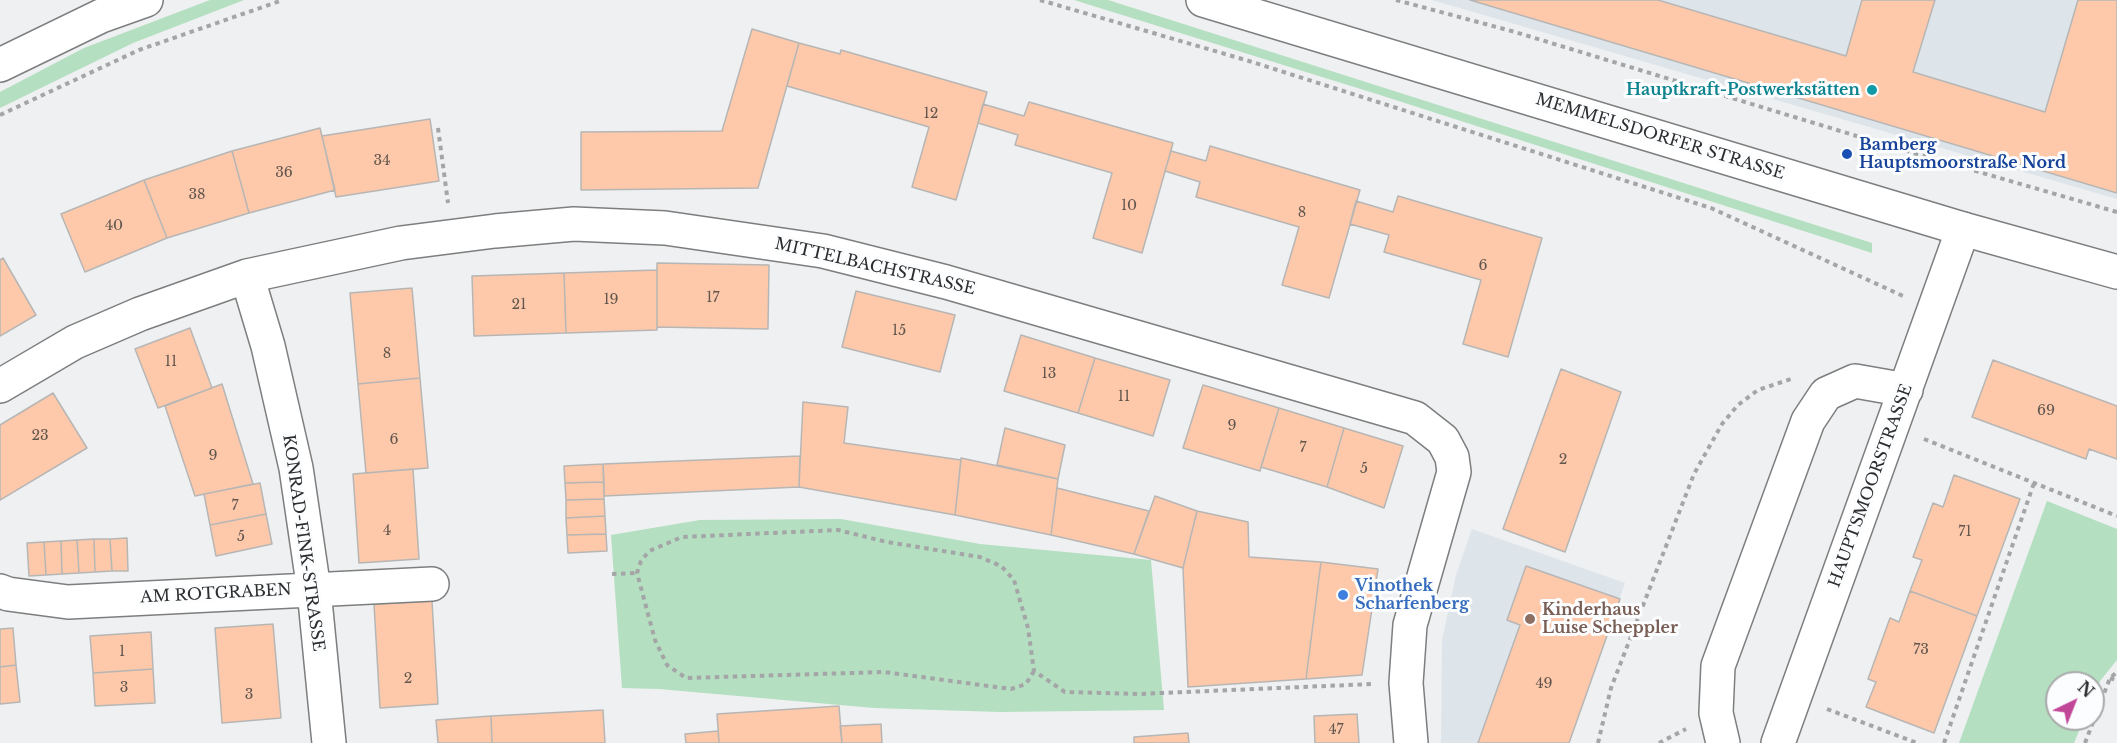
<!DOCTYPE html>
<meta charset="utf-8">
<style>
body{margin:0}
#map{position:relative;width:2117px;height:743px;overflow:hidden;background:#eef0f1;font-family:"Libre Baskerville",serif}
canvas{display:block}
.north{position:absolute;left:2045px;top:671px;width:60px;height:60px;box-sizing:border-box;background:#fcfdfe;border:2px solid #a9aaab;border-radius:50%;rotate:43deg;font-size:16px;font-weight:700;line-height:24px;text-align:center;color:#2d2e2e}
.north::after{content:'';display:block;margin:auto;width:21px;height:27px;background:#c14799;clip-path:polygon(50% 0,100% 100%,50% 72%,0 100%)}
</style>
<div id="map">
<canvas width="2117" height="743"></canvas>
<div class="north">N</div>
</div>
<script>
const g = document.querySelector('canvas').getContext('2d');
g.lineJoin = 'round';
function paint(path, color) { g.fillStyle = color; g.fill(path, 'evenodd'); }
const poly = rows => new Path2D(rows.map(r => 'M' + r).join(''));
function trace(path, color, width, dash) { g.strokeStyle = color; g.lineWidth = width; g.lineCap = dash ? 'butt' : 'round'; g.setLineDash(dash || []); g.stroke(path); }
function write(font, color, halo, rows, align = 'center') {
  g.font = font + ' "Libre Baskerville",serif'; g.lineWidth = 6; g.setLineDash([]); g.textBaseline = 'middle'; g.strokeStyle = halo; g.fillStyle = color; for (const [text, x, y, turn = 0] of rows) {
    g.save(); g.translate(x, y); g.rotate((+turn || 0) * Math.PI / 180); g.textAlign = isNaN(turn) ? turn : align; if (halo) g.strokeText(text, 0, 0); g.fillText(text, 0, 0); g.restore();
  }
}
paint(poly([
 [1432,0,2117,0,2117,199],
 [1472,529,1625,583,1569,743,1441,743,1442,640,1456,575]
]), '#dde4ea');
paint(poly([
 [210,0,244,0,133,43,0,108,0,92,84,48],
 [1074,0,1108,0,1872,243,1872,253,1380,95],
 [2047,501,2117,529,2117,660,2100,681,2093,698,2093,683,2057,683,2057,719,2084,719,2074,743,1959,743],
 [841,519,980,544,1151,560,1164,710,1000,712,874,708,659,689,622,688,611,535,700,520]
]), '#b4dfc1');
const building = poly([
 [1470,0,1658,0,1846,56,1862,0,1935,0,1913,72,2045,112,2078,0,2117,0,2117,193,1470,0],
 [752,29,799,43,758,188,581,190,581,132,722,131,752,29],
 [799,43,840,54,841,50,987,92,956,200,912,187,929,127,787,86,799,43],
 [1029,102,1173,143,1142,253,1093,238,1112,173,1015,145,1018,135,978,123,983,104,1024,116,1029,102],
 [430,119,439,181,336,197,322,136,430,119],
 [320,128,335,190,249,213,232,151,320,128],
 [1210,146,1360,190,1329,298,1282,285,1299,227,1196,197,1200,182,1165,171,1171,151,1206,161,1210,146],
 [232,151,249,213,167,238,144,180,232,151],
 [144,180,167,238,85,272,61,214,144,180],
 [1398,196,1542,238,1508,357,1463,344,1481,280,1384,252,1389,235,1350,224,1356,201,1393,212,1398,196],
 [3,258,36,315,0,336,0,260,3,258],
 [657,263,769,265,768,329,657,327,657,263],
 [657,270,657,330,566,333,564,273,657,270],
 [564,273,566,333,474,336,472,276,564,273],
 [412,288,420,378,358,384,350,293,412,288],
 [856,291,955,315,940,372,842,347,856,291],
 [190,328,212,388,158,408,135,349,190,328],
 [1021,335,1095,358,1078,413,1004,391,1021,335],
 [1095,358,1170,380,1153,436,1078,413,1095,358],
 [1993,360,2117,406,2117,459,2089,449,2086,459,1972,417,1993,360],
 [1561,369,1621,392,1565,552,1503,529,1561,369],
 [420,378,428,468,366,473,358,384,420,378],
 [222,384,253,484,195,496,165,406,222,384],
 [1203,385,1279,408,1260,471,1183,448,1203,385],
 [53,393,87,448,0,500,0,425,53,393],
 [803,402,848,407,844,443,961,460,955,515,799,487,803,402],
 [1279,408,1344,428,1327,487,1261,467,1279,408],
 [1005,428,1065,445,1058,479,997,465,1005,428],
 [1344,428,1403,446,1384,508,1327,487,1344,428],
 [800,456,799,487,604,496,603,464,800,456],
 [961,458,1058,479,1051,535,955,515,961,458],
 [603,464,604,482,565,483,564,466,603,464],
 [413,469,419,559,359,563,353,474,413,469],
 [1954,475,2020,499,1977,616,1910,591,1922,560,1913,557,1933,503,1943,507,1954,475],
 [604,482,604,499,566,500,565,483,604,482],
 [260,483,266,514,210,525,204,494,260,483],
 [1057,488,1149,511,1134,554,1051,535,1057,488],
 [1155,496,1197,511,1183,568,1134,554,1155,496],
 [604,499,605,516,566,518,566,500,604,499],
 [1197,511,1248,522,1249,557,1321,562,1306,679,1188,687,1183,568,1197,511],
 [266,514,272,544,216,556,210,525,266,514],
 [605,516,606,534,567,535,566,518,605,516],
 [606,534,607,551,568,553,567,535,606,534],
 [127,538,128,571,112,571,110,539,127,538],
 [94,539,110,539,112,571,95,572,94,539],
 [94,539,95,572,79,573,77,540,94,539],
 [77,540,79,573,62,574,61,541,77,540],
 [61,541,62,574,46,575,44,542,61,541],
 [44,542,46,575,29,576,27,543,44,542],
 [1321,562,1378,569,1362,675,1306,679,1321,562],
 [1526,566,1620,599,1569,743,1478,743,1520,625,1507,620,1526,566],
 [1910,591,1977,616,1934,733,1866,707,1876,682,1868,679,1890,618,1899,622,1910,591],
 [432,601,438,704,380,708,374,604,432,601],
 [273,624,281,718,222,723,215,628,273,624],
 [13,628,16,665,0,667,0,629,13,628],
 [151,632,153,669,93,673,90,636,151,632],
 [16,665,20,702,0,704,0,667,16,665],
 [153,669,155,703,95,706,93,673,153,669],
 [839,706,842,743,719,743,717,714,839,706],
 [603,710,605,743,492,743,491,716,603,710],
 [1357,714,1359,743,1315,743,1314,716,1357,714],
 [491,716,492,743,438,743,436,720,491,716],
 [881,724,882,743,842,743,840,726,881,724],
 [718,731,719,743,686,743,685,734,718,731],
 [1188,733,1189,743,1134,743,1134,737,1188,733]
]);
paint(building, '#fdc9aa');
trace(building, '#b7b6b5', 1.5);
const minor = poly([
 [247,276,268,346,296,468,314,590,329,743],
 [0,386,75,342,140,314,247,276,401,243,495,231,574,224,665,228,823,251,946,282,1415,418,1443,440,1452,457,1454,472,1410,625,1406,683,1411,743],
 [0,591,8,594,68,602,432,584],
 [1723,743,1716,713,1718,666,1808,421,1826,394,1855,381,1906,390],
 [1778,743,1963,229]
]);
const major = poly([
 [1203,0,1963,229,2117,272],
 [0,65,101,16,146,0]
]);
trace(minor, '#7d7e7f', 36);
trace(major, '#7d7e7f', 36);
trace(poly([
 [1040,0,1249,61,1711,208,1903,296],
 [1396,0,1515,32,1883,144,2117,212],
 [0,115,139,50,283,0],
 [438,128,448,203],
 [1924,439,2117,516],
 [612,574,637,573],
 [1034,671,1026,684,1011,689,884,672,686,678,667,665,655,640,637,573,641,561,649,551,682,537,838,530,887,542,980,557,1001,566,1014,580,1028,628,1034,671,1065,692,1139,694,1372,684],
 [2110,678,2117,681],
 [1827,709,1917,743],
 [1598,743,1611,688,1694,474,1722,424,1738,405,1758,390,1794,378],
 [1659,743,1686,729],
 [1944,743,2034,483],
 [2085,743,2110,678,2117,672]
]), '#a4a5a6', 4, [4.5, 4.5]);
trace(minor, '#fff', 33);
trace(major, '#fff', 33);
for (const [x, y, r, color] of [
 [1872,90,6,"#0f9aa8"],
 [1847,154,6,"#1a4fb4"],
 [1343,595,6,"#3f7fe0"],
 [1530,619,6,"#8d6e63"]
]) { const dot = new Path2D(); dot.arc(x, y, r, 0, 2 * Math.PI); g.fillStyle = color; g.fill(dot); trace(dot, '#fcfdfe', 2); }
write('14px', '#61554d', null, [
 ["12",931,114],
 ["34",382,161],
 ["36",284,173],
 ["38",197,195],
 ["10",1129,206],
 ["8",1302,213],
 ["40",114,226],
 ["6",1483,266],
 ["17",713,298],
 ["19",611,300],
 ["21",519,305],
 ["15",899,331],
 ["8",387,354],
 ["11",171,362],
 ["13",1049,374],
 ["11",1124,397],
 ["69",2046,411],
 ["9",1232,426],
 ["23",40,436],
 ["6",394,440],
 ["7",1303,448],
 ["9",213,456],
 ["2",1563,460],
 ["5",1364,469],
 ["7",235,506],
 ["4",387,531],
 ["71",1965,532],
 ["5",241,537],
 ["73",1921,650],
 ["1",122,652],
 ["2",408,679],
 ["49",1544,684],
 ["3",124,688],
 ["3",249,695],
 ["47",1336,730]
]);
write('bold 16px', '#0d838f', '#fcfdfe', [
 ["Hauptkraft-Postwerkstätten",1860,90]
], 'right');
write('16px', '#2d2e2e', '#fcfdfe', [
 ["MEMMELSDORFER STRASSE",1660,137,17],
 ["MITTELBACHSTRASSE",875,267,13],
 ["HAUPTSMOORSTRASSE",1871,486,-70],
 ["KONRAD-FINK-STRASSE",303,543,82],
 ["AM ROTGRABEN",216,594,-3]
]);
write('bold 16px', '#164399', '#fcfdfe', [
 ["Bamberg",1859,145],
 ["Hauptsmoorstraße Nord",1859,163]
], 'left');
write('bold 16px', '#366cbe', '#fcfdfe', [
 ["Vinothek",1355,586],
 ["Scharfenberg",1355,604]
], 'left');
write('bold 16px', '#785e54', '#fcfdfe', [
 ["Kinderhaus",1542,610],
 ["Luise Scheppler",1542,628]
], 'left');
</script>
